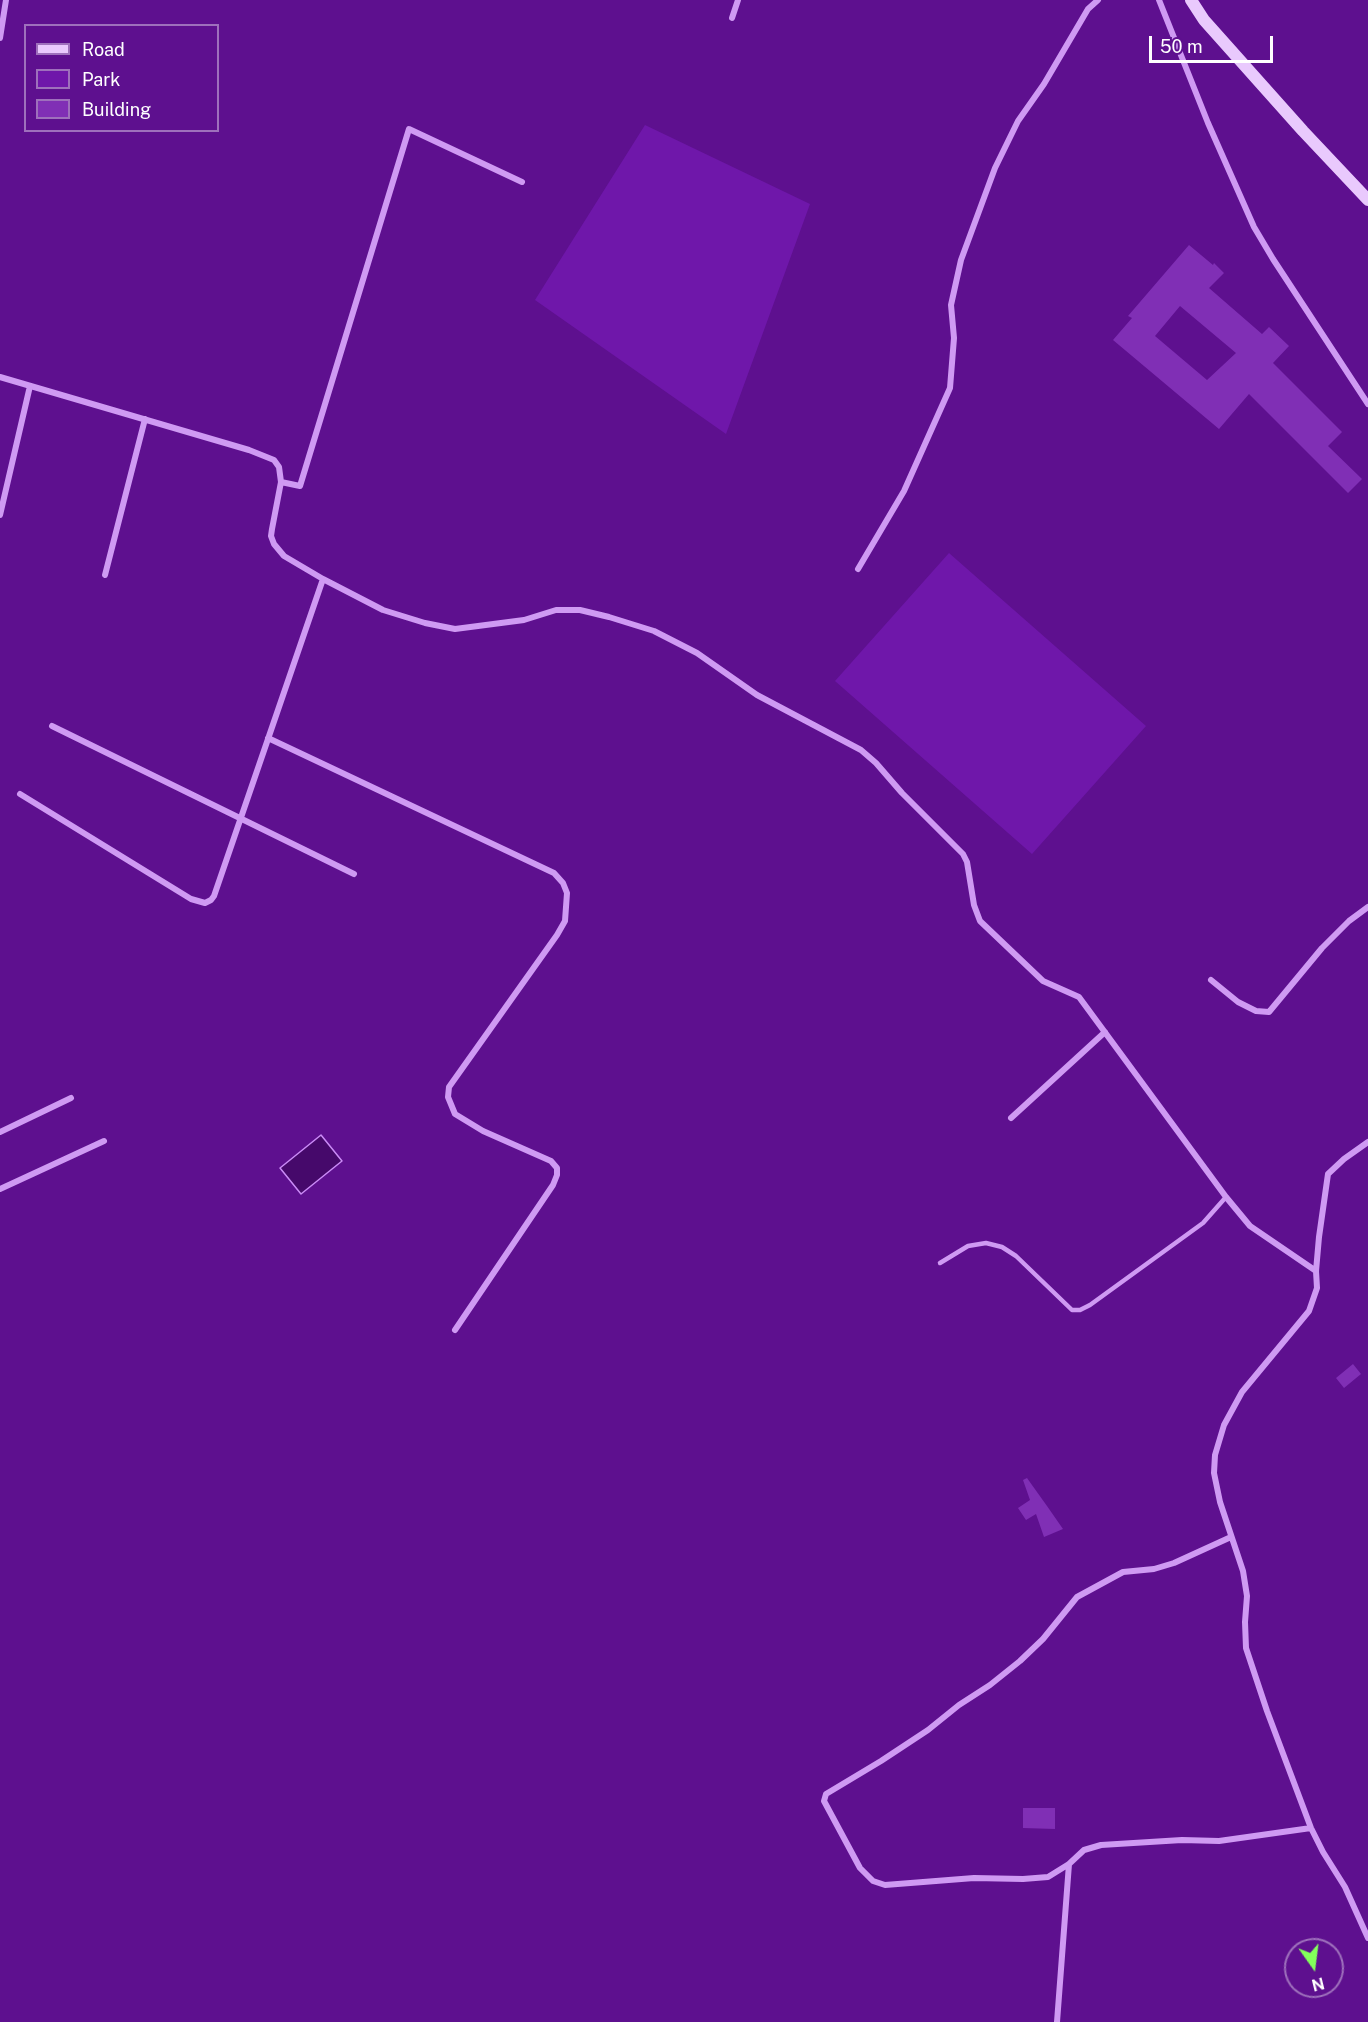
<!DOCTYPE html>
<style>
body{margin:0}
#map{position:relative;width:1368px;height:2022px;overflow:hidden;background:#5e108f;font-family:"Public Sans",sans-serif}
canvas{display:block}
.legend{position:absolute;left:24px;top:24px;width:195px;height:108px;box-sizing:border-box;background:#5e108f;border:2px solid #9e70bc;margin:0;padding:8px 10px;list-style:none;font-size:18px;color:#fff}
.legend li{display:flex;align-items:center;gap:12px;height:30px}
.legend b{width:30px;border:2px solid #9e70bc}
.north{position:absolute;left:1284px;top:1938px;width:60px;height:60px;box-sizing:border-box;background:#5e108f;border:2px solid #9e70bc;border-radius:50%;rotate:166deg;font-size:16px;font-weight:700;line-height:24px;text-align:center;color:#fff}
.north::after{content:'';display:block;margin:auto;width:21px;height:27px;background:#83ff5b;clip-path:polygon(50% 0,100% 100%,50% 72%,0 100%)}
.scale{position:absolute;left:1149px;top:36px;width:124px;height:27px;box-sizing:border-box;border:3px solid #fff;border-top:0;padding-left:8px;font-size:18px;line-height:21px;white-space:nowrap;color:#fff;-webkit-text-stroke:4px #5e108f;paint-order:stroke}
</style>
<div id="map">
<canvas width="1368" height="2022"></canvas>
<ul class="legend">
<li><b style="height:8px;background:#e9c9fd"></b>Road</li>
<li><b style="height:16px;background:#6f17aa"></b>Park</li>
<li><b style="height:16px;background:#802fb5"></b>Building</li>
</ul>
<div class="north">N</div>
<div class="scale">50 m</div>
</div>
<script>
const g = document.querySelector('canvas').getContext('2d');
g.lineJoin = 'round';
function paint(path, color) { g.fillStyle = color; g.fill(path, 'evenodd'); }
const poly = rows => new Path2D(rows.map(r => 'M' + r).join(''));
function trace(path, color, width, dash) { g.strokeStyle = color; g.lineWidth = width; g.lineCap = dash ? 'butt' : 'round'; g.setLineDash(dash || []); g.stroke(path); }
paint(poly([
 [645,125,810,204,726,434,535,300],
 [949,553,1146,726,1032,854,835,681]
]), '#6f17aa');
const water = poly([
 [321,1135,342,1161,301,1194,280,1168,321,1135]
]);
paint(water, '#46096b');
trace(water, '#ca8bf6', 1.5);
paint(poly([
 [1189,245,1213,265,1214,263,1224,273,1209,288,1262,334,1269,327,1289,346,1273,363,1342,432,1328,446,1362,479,1348,493,1249,394,1219,429,1113,340,1132,318,1128,316],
 [1180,306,1236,353,1207,380,1155,336],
 [1353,1364,1361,1374,1344,1388,1336,1378],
 [1027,1478,1047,1506,1063,1529,1044,1537,1036,1514,1026,1520,1018,1508,1030,1500,1023,1480],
 [1023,1808,1055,1808,1055,1829,1023,1828]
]), '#802fb5');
trace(poly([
 [940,1263,968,1246,986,1243,1002,1247,1016,1256,1072,1310,1080,1310,1090,1305,1203,1223,1226,1197]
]), '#cf9af3', 4.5);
trace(poly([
 [1159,0,1208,123,1254,227,1273,259,1368,404],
 [732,18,738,0],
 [0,38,6,0],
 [0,377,249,450,274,460,279,467,281,482,272,529,271,536,274,544,284,556,323,579,383,610,425,623,455,629,524,620,556,610,580,610,609,617,654,631,697,653,757,695,861,750,876,763,902,793,963,854,967,862,974,905,980,921,1043,981,1079,997,1226,1197,1250,1226,1316,1271],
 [281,482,300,486,409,129,522,182],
 [0,515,30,386],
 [858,569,904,491,950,388,954,338,951,305,961,260,995,168,1018,121,1044,84,1088,9,1098,0],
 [105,575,145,419],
 [52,726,354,874],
 [268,738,554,873,563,883,567,893,565,921,557,935,449,1087,448,1097,455,1114,483,1131,551,1161,557,1168,557,1175,553,1185,455,1330],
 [20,794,191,899,205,903,211,900,214,896,323,579],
 [1211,980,1238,1002,1256,1011,1269,1012,1322,948,1349,921,1368,907],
 [1011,1118,1105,1032],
 [0,1132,71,1098],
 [1368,1142,1344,1159,1328,1174,1319,1237,1316,1271,1317,1288,1309,1311,1242,1392,1224,1425,1215,1455,1214,1473,1220,1502,1243,1571,1247,1596,1245,1622,1246,1648,1267,1711,1311,1828,1323,1852,1345,1887,1368,1938],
 [0,1189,104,1141],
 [1231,1537,1174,1563,1154,1569,1123,1572,1077,1597,1043,1639,1020,1661,990,1685,959,1705,928,1730,881,1761,826,1794,824,1801,860,1868,873,1881,885,1885,974,1878,1023,1879,1048,1877,1069,1864,1084,1850,1101,1845,1182,1840,1219,1841,1311,1828],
 [1057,2022,1069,1864]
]), '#cf9af3', 6);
trace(poly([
 [1191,0,1204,20,1303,131,1368,200]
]), '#e9c9fd', 12);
</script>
